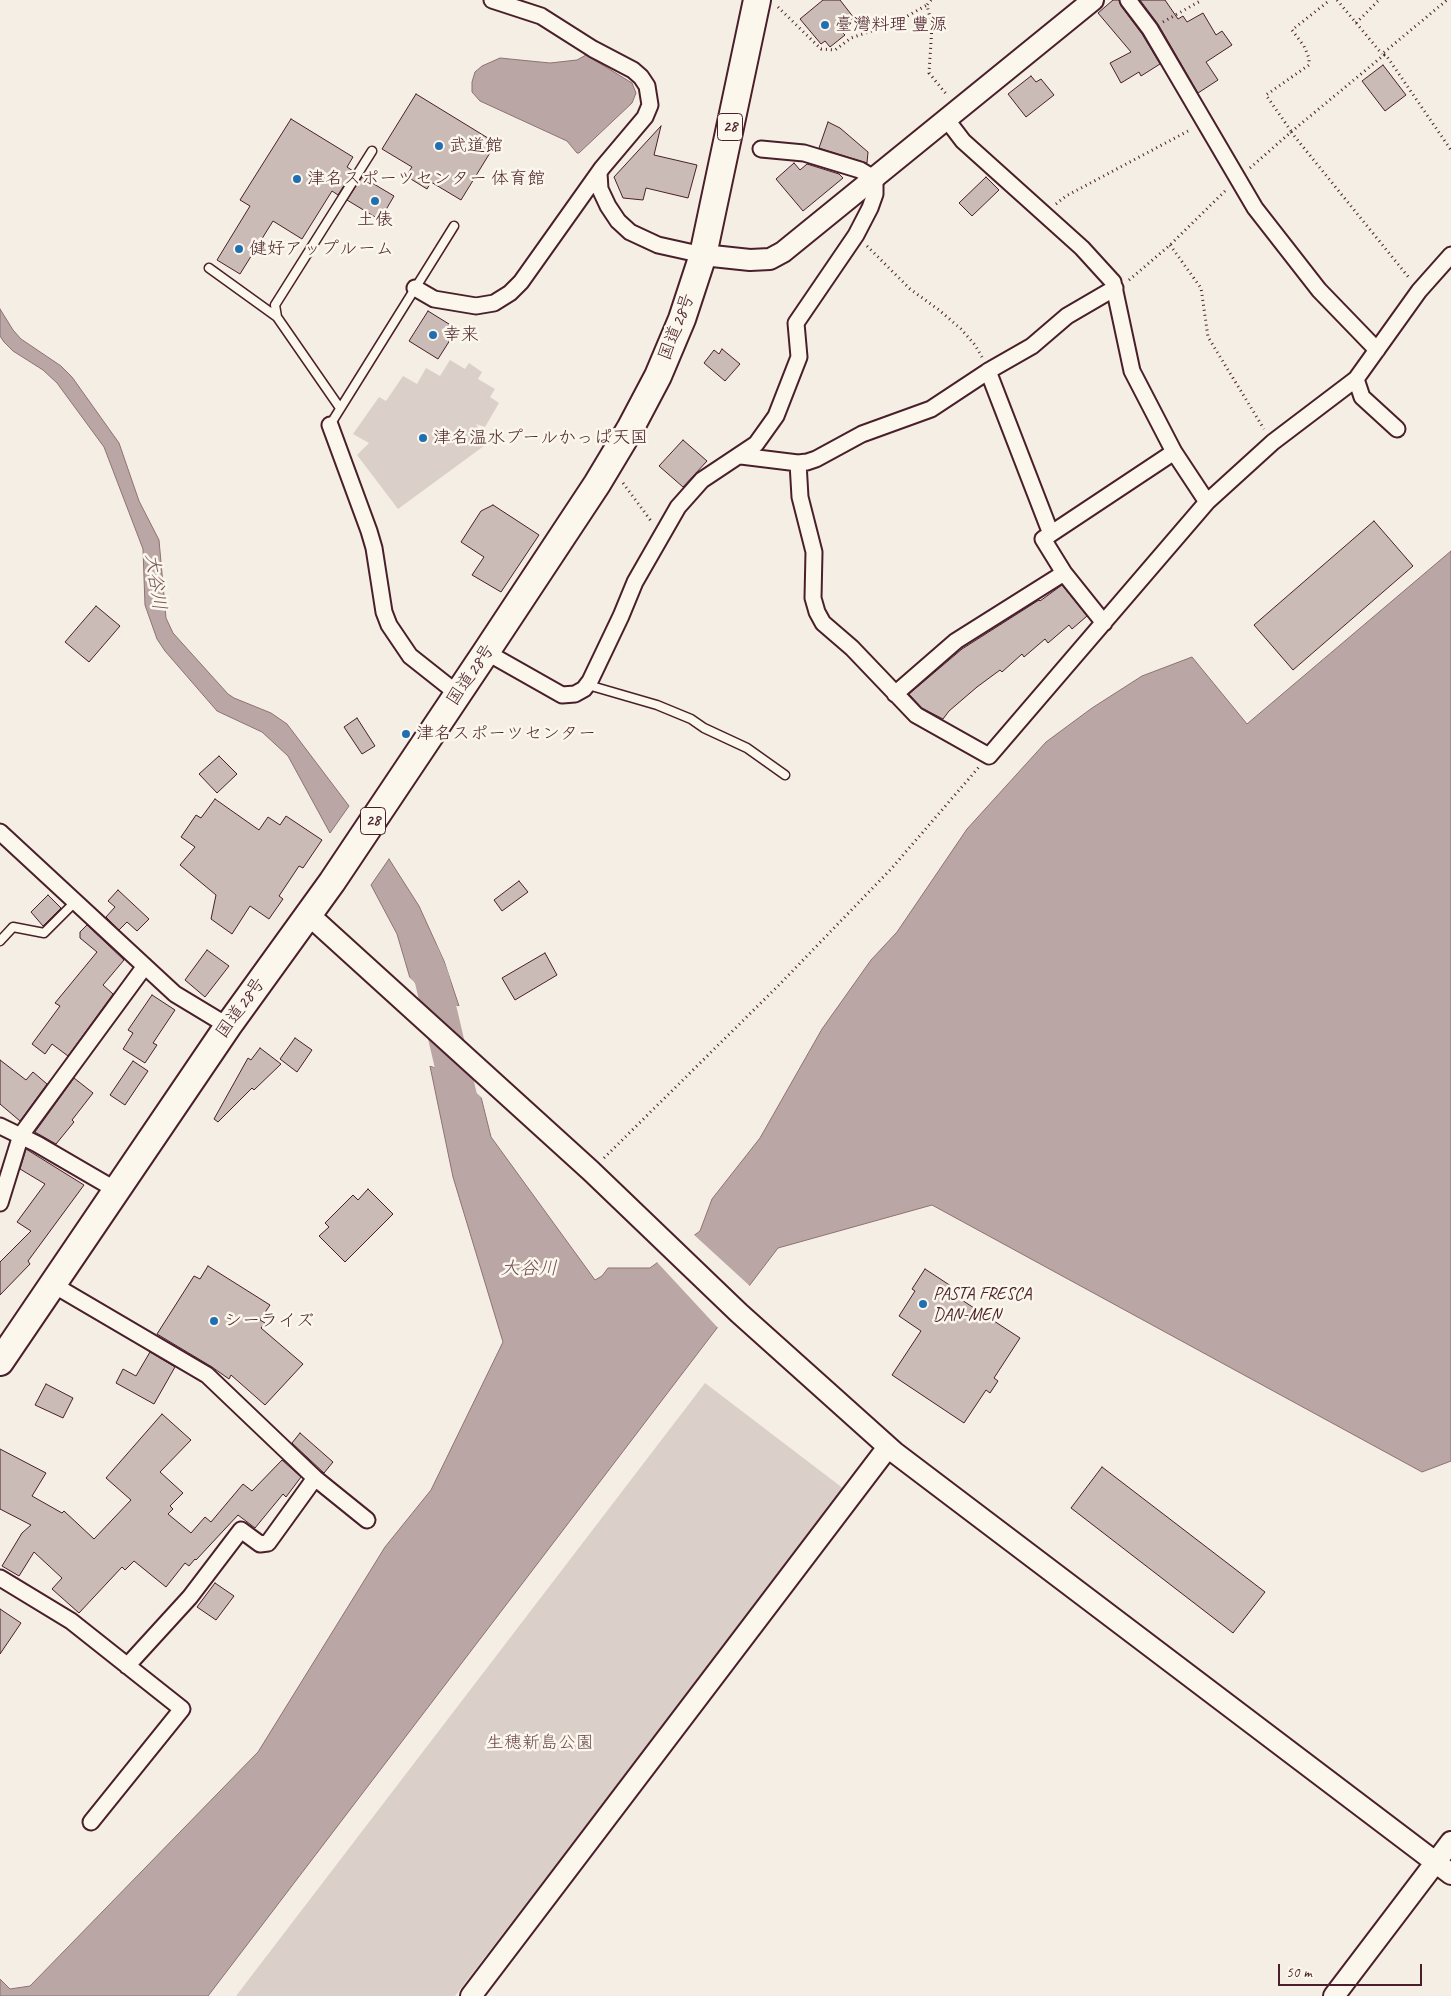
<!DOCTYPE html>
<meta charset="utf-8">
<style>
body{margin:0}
#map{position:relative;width:1451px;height:1996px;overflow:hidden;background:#f4eee4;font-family:Caveat,sans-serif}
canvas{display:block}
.scale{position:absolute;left:1278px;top:1964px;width:144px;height:22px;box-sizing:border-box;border:2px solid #4a1f2b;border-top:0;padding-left:6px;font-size:15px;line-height:18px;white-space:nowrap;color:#4a1f2b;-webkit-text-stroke:4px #fbf7ec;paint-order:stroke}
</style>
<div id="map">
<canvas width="1451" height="1996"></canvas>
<div class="scale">50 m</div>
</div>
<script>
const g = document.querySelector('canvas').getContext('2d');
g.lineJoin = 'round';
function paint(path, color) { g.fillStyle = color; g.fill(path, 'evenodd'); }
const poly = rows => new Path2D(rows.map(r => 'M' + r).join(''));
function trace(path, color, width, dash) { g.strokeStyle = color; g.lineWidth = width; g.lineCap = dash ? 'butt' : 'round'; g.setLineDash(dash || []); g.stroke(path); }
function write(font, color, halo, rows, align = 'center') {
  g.font = font + ' Caveat,"Klee One",sans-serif'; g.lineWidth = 5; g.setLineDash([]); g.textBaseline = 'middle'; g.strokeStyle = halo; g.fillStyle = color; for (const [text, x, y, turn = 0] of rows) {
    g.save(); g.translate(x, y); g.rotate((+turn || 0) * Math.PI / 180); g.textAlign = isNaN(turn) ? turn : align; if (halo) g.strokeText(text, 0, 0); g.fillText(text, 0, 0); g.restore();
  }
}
paint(poly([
 [450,360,465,369,469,363,482,372,478,379,495,389,490,397,499,403,485,427,476,424,488,443,398,509,357,455,369,443,353,434,379,397,386,401,403,376,417,384,426,368,440,376],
 [705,1383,844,1489,455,1996,236,1996]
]), '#dbd0c9');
const water = poly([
 [586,55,632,83,636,93,632,103,579,153,577,153,567,141,480,101,472,92,472,82,475,72,482,66,500,58,550,63,577,60,586,55],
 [0,309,13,330,21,339,61,366,72,377,119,443,139,501,159,540,166,618,173,633,228,694,234,698,271,713,287,724,349,806,330,833,288,756,262,732,217,711,165,651,157,639,145,605,143,549,104,447,57,383,43,370,13,351,4,342,0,336,0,309],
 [1451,551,1451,1461,1422,1472,932,1205,778,1248,208,1996,0,1996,0,1979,10,1989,30,1986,258,1752,385,1547,431,1490,503,1342,453,1177,430,1066,456,1073,481,1097,491,1137,595,1280,602,1276,608,1268,650,1268,700,1231,712,1199,760,1138,822,1029,871,960,897,932,967,829,1046,742,1092,708,1142,676,1192,657,1247,724,1451,551],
 [389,859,419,906,444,961,459,1006,430,998,410,978,397,934,371,885,389,859]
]);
paint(water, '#baa7a5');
trace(water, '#8d7174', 1);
paint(poly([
 [408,976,430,997,461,1007,458,1008,429,1000,408,980],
 [430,1064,458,1071,483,1095,484,1100,456,1074,428,1065],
 [692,1233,751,1287,719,1329,655,1260]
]), '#f4eee4');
trace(poly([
 [422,955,432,979,465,1120]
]), '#baa7a5', 35);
const building = poly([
 [823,0,840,0,854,18,840,30,845,35,830,47,825,41,821,44,800,19,823,0],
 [1113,0,1119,0,1121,6,1142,34,1160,64,1141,76,1139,72,1121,83,1110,63,1131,52,1098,13,1113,0],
 [1140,0,1165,0,1178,19,1183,16,1187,22,1203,13,1216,35,1222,31,1232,45,1206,62,1218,80,1198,93,1158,24,1140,0],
 [1383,65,1406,95,1385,111,1362,81,1383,65],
 [1031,76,1036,82,1041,79,1054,95,1026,117,1008,94,1031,76],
 [416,94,496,143,461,200,431,182,427,189,406,176,412,167,382,149,416,94],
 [291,119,353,157,347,167,353,171,338,195,332,191,302,239,273,221,240,274,217,260,250,206,240,200,291,119],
 [828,122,840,128,868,152,867,163,819,148,828,122],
 [661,126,654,155,697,165,688,198,646,188,643,200,623,198,614,177,661,126],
 [794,163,800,170,807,164,839,174,843,178,803,211,776,179,794,163],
 [362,177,394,196,380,220,347,200,362,177],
 [986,177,999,190,972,216,959,203,986,177],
 [428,311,457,329,438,359,409,341,428,311],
 [722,349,740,364,725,381,704,363,714,350,719,354,722,349],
 [683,440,707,461,683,487,659,466,683,440],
 [493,505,539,535,501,592,472,575,484,557,461,542,481,511,493,505],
 [1374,521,1413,566,1293,670,1254,625,1374,521],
 [1062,585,1087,616,1072,629,1069,625,1048,643,1045,639,1024,657,1022,654,1002,672,1000,670,977,687,949,711,943,719,922,708,909,694,962,649,1039,600,1040,601,1062,585],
 [96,606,120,626,89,662,65,642,96,606],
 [357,718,375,746,362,754,344,727,357,718],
 [219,756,237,774,217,793,199,774,219,756],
 [215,799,259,830,268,817,280,825,286,816,322,840,303,868,299,866,279,896,283,899,269,919,250,906,232,934,211,919,216,895,180,865,195,847,181,837,196,815,201,818,215,799],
 [519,881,528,892,502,911,494,900,519,881],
 [118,890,149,919,137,931,127,922,119,930,106,917,115,907,108,901,118,890],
 [48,895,61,908,43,926,31,912,48,895],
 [87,925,124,960,103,985,113,994,68,1056,52,1044,45,1054,32,1044,60,1006,55,1003,97,952,80,938,80,932,87,925],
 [207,950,229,966,205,997,185,980,207,950],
 [545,953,557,975,515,1000,502,978,545,953],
 [152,995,175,1010,153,1043,157,1045,145,1063,123,1049,133,1033,128,1030,152,995],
 [295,1038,312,1050,297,1072,280,1059,295,1038],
 [260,1048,281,1064,254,1090,252,1088,218,1122,214,1119,248,1058,251,1060,260,1048],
 [0,1060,26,1080,33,1072,47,1084,20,1121,0,1104,0,1060],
 [133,1061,148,1071,125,1105,110,1095,133,1061],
 [74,1078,93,1093,72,1120,74,1122,56,1144,35,1132,74,1078],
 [26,1149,84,1185,28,1261,30,1264,0,1295,0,1262,31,1231,17,1222,45,1184,20,1169,26,1149],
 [368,1189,393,1214,345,1262,319,1236,329,1227,325,1223,353,1195,358,1200,368,1189],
 [208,1266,270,1305,260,1320,265,1323,261,1328,303,1364,265,1405,231,1375,229,1379,212,1367,157,1334,194,1276,200,1279,208,1266],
 [925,1269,951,1286,948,1291,1020,1338,994,1378,998,1381,990,1393,986,1390,964,1423,892,1375,921,1331,899,1316,915,1291,912,1289,925,1269],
 [150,1352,175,1367,154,1404,116,1383,123,1369,136,1376,150,1352],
 [46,1384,73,1398,63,1418,35,1405,46,1384],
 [162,1414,191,1440,160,1472,183,1493,170,1506,173,1509,168,1514,191,1533,205,1517,211,1522,243,1484,252,1491,282,1460,301,1477,286,1497,283,1494,255,1528,238,1515,196,1560,195,1559,189,1566,185,1563,166,1587,134,1561,125,1570,122,1567,79,1613,52,1589,62,1578,34,1552,19,1576,2,1566,22,1533,31,1525,0,1509,0,1449,46,1473,32,1496,62,1513,64,1511,94,1539,131,1500,106,1478,162,1414],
 [300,1433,333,1462,324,1473,292,1443,300,1433],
 [1102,1467,1265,1592,1233,1633,1071,1508,1102,1467],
 [215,1583,234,1596,216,1620,197,1607,215,1583],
 [0,1609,21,1623,0,1654,0,1609]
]);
paint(building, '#cabbb6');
trace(building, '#4a1f2b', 1);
const service = poly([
 [209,268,277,317],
 [340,408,277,317,275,305,372,151],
 [330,425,454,226],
 [588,685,657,705,691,719,704,728,747,748,785,775],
 [0,941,13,927,44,933,75,902]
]);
const minor = poly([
 [1128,0,1150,29,1255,208,1319,290,1377,350],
 [947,120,963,141,1082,248,1113,282,1132,371,1174,452,1207,502],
 [599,173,600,189,608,206,618,221,630,232,658,245,703,255],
 [415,288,434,299,476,306,494,303,510,293,521,282,602,168,645,117,650,105,647,86,641,77,633,70,593,49,541,16,492,0],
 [988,371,1051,534],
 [330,425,369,531,374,548,384,612,389,625,410,656,458,694],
 [1397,429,1362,397,1356,379,1419,291,1451,255],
 [741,456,798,463,807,462,816,459,862,434,931,409,990,370,1032,346,1067,316,1115,288],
 [798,463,800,497,814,552,813,598,817,612,823,623,852,648,916,715,989,756,1207,502,1273,442,1356,379],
 [1104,623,1064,573,1043,539,1174,452],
 [486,652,562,695,575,694,584,689,590,681,621,616,635,582,678,507,702,480,756,444,776,416,799,357,796,323,856,235,870,208,875,194,875,179,860,170,804,153,761,149],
 [895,694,956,641,1064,573],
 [0,832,175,994,228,1026],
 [0,1126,37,1144,116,1190],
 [0,1203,21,1135,145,966],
 [52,1284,207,1375,315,1478,268,1543,260,1544,241,1530,190,1597,127,1666],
 [315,1478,367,1520],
 [0,1578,71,1621,182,1709,91,1822]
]);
const tertiary = poly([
 [703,255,750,260,770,259,783,252,1093,0],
 [309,915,591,1171,739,1313,894,1452,1451,1874],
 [471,1996,888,1447],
 [1334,1996,1451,1842]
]);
const trunk = poly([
 [0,1362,228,1026,332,882,486,652,597,484,630,429,658,376,682,319,703,255,757,0]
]);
trace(service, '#4a1f2b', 11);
trace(minor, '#4a1f2b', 19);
trace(tertiary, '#4a1f2b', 24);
trace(trunk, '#4a1f2b', 30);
trace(poly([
 [931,0,927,5,932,26,929,73,947,95],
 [1337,0,1382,54],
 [778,7,821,49,835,50,851,38,895,23,927,5],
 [1163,22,1202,0],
 [1356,23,1379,0],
 [1384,55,1386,55,1451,150],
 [1291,131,1266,95,1309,65,1309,58,1304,46,1292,30,1330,0],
 [1291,132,1410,279],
 [1250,168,1291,132,1384,55,1382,54,1447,0],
 [1056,204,1066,196,1190,130],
 [1170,245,1201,288,1208,337,1264,429],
 [867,246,910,289,939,310,961,329,975,345,982,357],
 [1129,280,1170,245,1225,191],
 [623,483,651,521],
 [604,1158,779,985,891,869,979,767]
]), '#4a1f2b', 3, [1, 4]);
trace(service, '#fbf7ec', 8);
trace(minor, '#fbf7ec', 15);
trace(tertiary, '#fbf7ec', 20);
trace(trunk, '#fbf7ec', 26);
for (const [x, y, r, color] of [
 [825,25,5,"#1f6fb2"],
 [439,146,5,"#1f6fb2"],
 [297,179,5,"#1f6fb2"],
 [375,201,5,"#1f6fb2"],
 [239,249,5,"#1f6fb2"],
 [433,335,5,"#1f6fb2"],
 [423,438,5,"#1f6fb2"],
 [406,734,5,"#1f6fb2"],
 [923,1304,5,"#1f6fb2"],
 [214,1321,5,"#1f6fb2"]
]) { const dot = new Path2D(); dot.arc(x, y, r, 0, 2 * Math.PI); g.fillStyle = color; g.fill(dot); trace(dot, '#fbf7ec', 2); }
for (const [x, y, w] of [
 [730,127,25],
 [373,821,25]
]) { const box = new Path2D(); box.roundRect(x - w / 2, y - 13.5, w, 27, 4); g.fillStyle = '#fbf7ec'; g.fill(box); trace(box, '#4a1f2b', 1); }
write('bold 16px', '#4a1f2b', null, [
 ["28",730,127],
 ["28",373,821]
]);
write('18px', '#4a1f2b', '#fbf7ec', [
 ["臺灣料理 豐源",835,25],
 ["武道館",449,146],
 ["津名スポーツセンター 体育館",307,179],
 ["土俵",375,220,"center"],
 ["健好アップルーム",249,249],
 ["幸来",443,335],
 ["津名温水プールかっぱ天国",433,438],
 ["津名スポーツセンター",416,734],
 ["PASTA FRESCA",933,1294],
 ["DAN-MEN",933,1315],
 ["シーライズ",224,1321]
], 'left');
write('18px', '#4a1f2b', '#fbf7ec', [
 ["国道28号",677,327,-69],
 ["国道28号",471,675,-56],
 ["国道28号",241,1008,-54]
]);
write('18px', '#6e4b52', '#fbf7ec', [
 ["生穂新島公園",540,1743]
]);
write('italic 19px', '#714f56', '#fbf7ec', [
 ["大谷川",155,582,82],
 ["大谷川",529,1269]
]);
</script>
